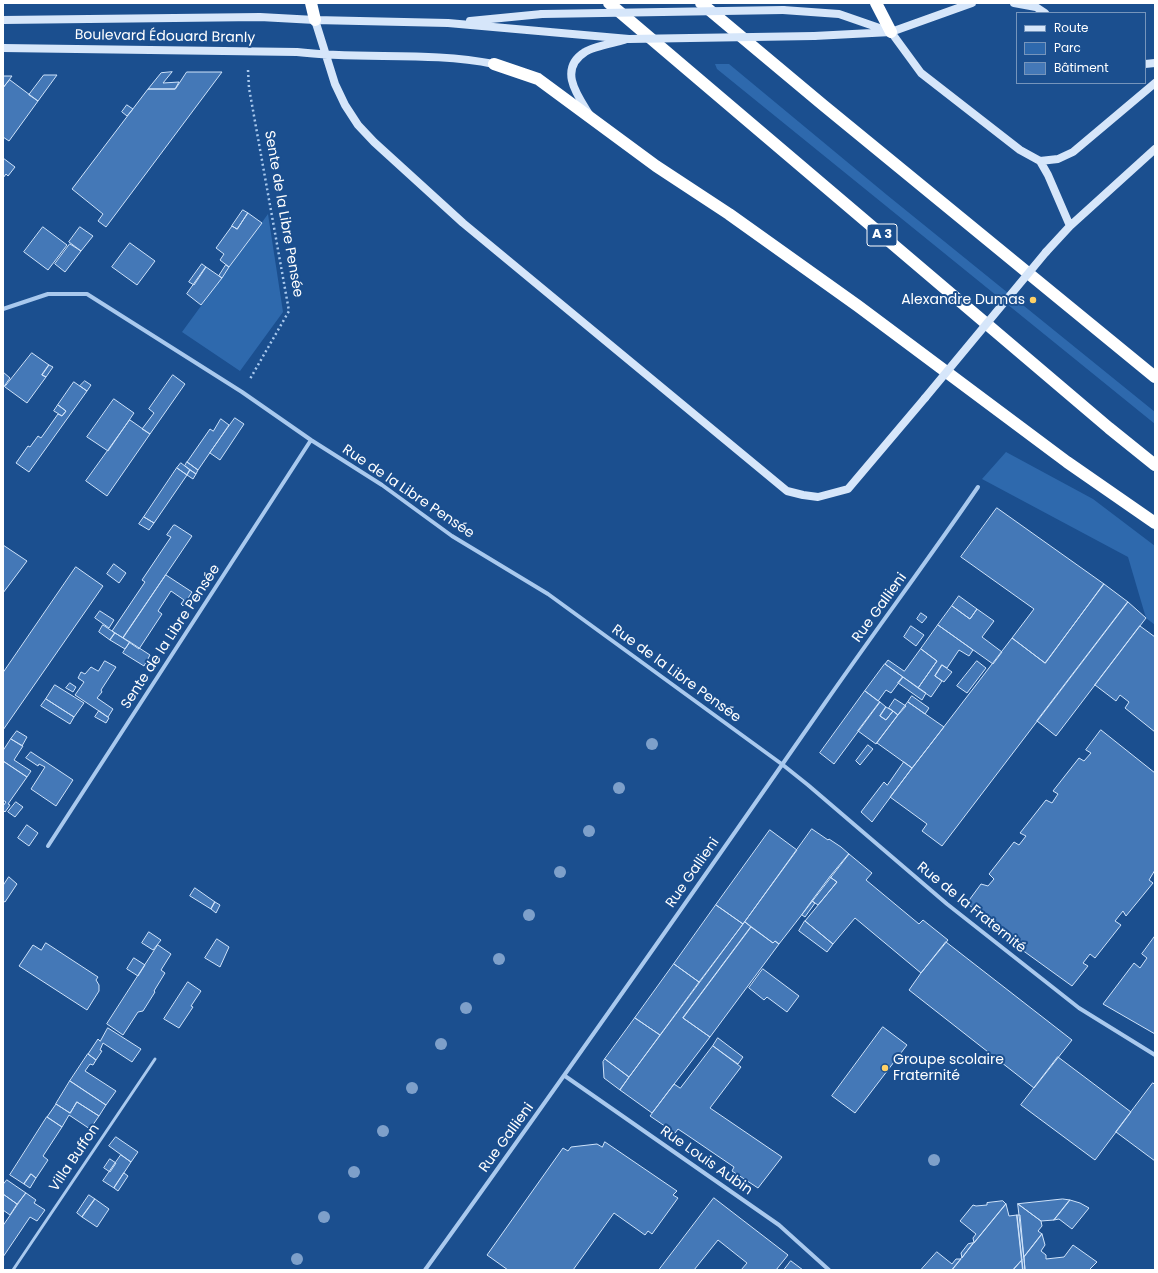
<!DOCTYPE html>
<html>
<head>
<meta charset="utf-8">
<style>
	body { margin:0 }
	#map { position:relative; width:1158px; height:1273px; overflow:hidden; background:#1b4f8f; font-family:Poppins,sans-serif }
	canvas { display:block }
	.frame { position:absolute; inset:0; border:4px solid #fff; pointer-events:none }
	.legend { position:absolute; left:1016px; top:12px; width:130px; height:72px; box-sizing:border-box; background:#1b4f8f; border:1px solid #7695bc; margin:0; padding:5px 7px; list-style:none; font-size:12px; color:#fff }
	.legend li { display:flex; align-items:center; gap:8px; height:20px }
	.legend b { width:20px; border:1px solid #7695bc }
</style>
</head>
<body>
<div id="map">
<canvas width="1158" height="1273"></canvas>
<div class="frame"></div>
<ul class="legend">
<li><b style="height:5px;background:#d6e6fa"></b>Route</li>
<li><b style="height:11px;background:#2e69ad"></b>Parc</li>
<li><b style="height:11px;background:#4478b7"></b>Bâtiment</li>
</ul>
</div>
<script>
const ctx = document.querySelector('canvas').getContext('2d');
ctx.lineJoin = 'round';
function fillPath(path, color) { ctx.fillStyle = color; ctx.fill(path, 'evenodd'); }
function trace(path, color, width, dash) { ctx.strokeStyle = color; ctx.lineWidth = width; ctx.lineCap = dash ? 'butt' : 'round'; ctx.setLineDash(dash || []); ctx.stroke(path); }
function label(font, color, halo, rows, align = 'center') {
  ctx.font = font + ' Poppins,sans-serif'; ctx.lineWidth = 4; ctx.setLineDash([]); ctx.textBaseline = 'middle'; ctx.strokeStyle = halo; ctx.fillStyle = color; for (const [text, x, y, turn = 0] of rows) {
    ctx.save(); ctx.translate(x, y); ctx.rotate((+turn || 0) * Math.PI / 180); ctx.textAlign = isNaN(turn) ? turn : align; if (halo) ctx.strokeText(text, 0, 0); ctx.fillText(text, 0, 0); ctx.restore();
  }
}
const green = new Path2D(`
	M715 64H729L887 195 1155 412V424L717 69Z
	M268 214 283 312 240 371 182 332Z
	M1006 452 1093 499 1155 546V625L1146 618 1128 557 982 479Z`);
const building = new Path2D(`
	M172 72 163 83 179 82 175 89H148L161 73Z
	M187 72H222L106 227 98 221 103 214 72 189 148 89H175Z
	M44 75H57L38 101 29 95Z
	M3 76H12L3 88Z
	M10 80 38 101 9 141 3 137V88Z
	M127 105 133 109 127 116 122 112Z
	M3 158 15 167 8 176 6 174 3 178Z
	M243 210 248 213 237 229 232 226Z
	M248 213 262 223 229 267 220 260 224 254 216 248 232 226 237 229Z
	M43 227 67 245 48 270 24 252Z
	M80 227 93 236 81 251 69 242Z
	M130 243 155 261 137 285 112 267Z
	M70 244 81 251 65 272 55 264Z
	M202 264 206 267 194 285 189 282Z
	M226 265 229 267 222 278 219 276Z
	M206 267 222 278 201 305 187 294Z
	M32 353 49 365 42 375 46 377 27 403 5 387Z
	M49 365 53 367 46 377 42 375Z
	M3 372 10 378 3 388Z
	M173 375 185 384 150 434 142 429 154 413 149 409Z
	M85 381 91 385 87 391 80 386Z
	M74 382 87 391 29 472 16 463 28 446 30 447 38 436 41 438 58 414 62 416 66 411 58 405Z
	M114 399 134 413 108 451 87 437Z
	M58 405 66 411 62 416 54 411Z
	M235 418 244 424 220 460 210 453Z
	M221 419 229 425 198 470 187 462 210 429 213 431Z
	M130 420 150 434 107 496 86 481Z
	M187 462 198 470 196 474 185 466Z
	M181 463 190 470 187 475 177 468Z
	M177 468 187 475 154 523 144 517Z
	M190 470 196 474 193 479 187 475Z
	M997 508 1104 584 1045 663 1012 638 1034 609 961 557Z
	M144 517 154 523 149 530 139 524Z
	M174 525H175L192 536 123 638 112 631 145 582 142 580 171 537 167 535Z
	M3 545 27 561 3 593Z
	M114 564 126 573 119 583 107 574Z
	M76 567 103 586 3 730V673Z
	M166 575 192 592 183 606 181 604 184 600 171 591 158 611 162 614 139 649 123 638Z
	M1104 584 1128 602 942 846 922 831 927 824 890 797 1012 638 1045 663Z
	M959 596 977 609 970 619 952 606Z
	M1128 602 1146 618 1056 736 1037 721Z
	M952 606 970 619 977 609 994 621 982 637 1002 652 993 664 938 625Z
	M100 611 114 620 109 628 95 618Z
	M921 613 927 617 922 623 917 619Z
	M103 625 115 633 110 640 99 632Z
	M938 625 973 650 969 656 959 650 947 668 942 665 935 676 942 681 931 697 918 688 937 661 921 649Z
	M911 626 924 635 916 646 904 637Z
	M1140 626 1155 637V732L1125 708 1129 702 1120 695 1116 701 1095 685Z
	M115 633 130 642 125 649 110 640Z
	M130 642 150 655 144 666 123 653Z
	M921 649 937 661 918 688 885 664 888 660 904 671Z
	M105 661 116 667 101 690 102 692 97 698 113 709 108 717 75 695 84 682 78 678 81 672 85 674 91 667 98 671Z
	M977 661 986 668 967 693 957 686Z
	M885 664 903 677 891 693 886 690 878 701 865 691Z
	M942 665 952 672 944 682 935 676Z
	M903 677 926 693 922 700 898 683Z
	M70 683 76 687 73 692 66 688Z
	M55 685 84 703 74 717 46 699Z
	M865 691 880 702 834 764 820 753Z
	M912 696 929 708 925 714 908 702Z
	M46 699 74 717 70 724 41 706Z
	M895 699 906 706 898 715 889 708Z
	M880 702 886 707 880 716 886 720 893 711 898 715 876 744 858 731Z
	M908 702 944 727 912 768 877 743Z
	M886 707 893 711 886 720 880 716Z
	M99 711 109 718 106 723 95 717Z
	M1101 730 1155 773V870L1149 880 1153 883 1126 916 1123 911 1115 921 1121 925 1095 958 1090 954 1083 963 1088 966 1072 986 1018 947 967 903 981 884 988 886 994 879 989 874 1014 842 1019 845 1026 836 1020 833 1046 800 1052 803 1058 794 1053 791 1079 758 1084 761 1091 753 1086 750Z
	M17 731 27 737 22 746 11 739Z
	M11 739 23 746 14 760 31 771 27 777 3 761V751Z
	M868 745 873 749 860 765 856 761Z
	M31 752 73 780 56 806 31 789 45 767 39 764 38 766 26 758Z
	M3 761 27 777 8 804 10 805 5 812 3 810V806L6 802 3 800Z
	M904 762 912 768 872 822 861 812 884 782 887 785Z
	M16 802 23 807 15 817 8 812Z
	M27 825 38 833 29 846 18 838Z
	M812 829 828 840 829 839 841 847 849 854 779 944 775 941 773 943 745 922Z
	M770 830 797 850 743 924 716 905Z
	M849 854 872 873 866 880 919 924 923 920 948 940 921 973 855 918 833 944 805 921 837 882 830 877Z
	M9 877 17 884 5 902 3 901V886Z
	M830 877 837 882 818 905 812 901Z
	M195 888 215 902 211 909 190 896Z
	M812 901 815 903 805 917 802 915Z
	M215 902 220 905 216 913 211 909Z
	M716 905 743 924 699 982 674 964Z
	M805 921 833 944 827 952 799 931Z
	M745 922 751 927 683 1018 710 1037 652 1113 620 1090Z
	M751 927 773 943 775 941 779 944 710 1037 683 1018Z
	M149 932 161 940 153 950 142 943Z
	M1155 936V1034L1103 1004 1134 963 1140 968 1147 958 1142 954Z
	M217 939 229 947 220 967 205 958Z
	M946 942 1072 1040 1034 1088 909 990 921 973Z
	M46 943 98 977 96 980 99 985V991L87 1010 19 966 33 945 41 950Z
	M158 945 171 954 161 970 165 973 154 991 155 992 143 1011 138 1012 123 1035 107 1024Z
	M134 958 145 965 138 976 127 969Z
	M674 964 699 982 660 1035 635 1018Z
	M763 969 799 996 787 1012 767 997 764 1000 749 988Z
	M188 982 201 991 191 1006 193 1007 179 1028 164 1019Z
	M635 1018 660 1035 629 1077 605 1059Z
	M883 1027 907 1045 855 1113 832 1096Z
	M108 1028 141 1049 132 1062 103 1043 100 1050 102 1051 96 1060 88 1054 98 1039 100 1041Z
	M718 1038 743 1057 738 1064 713 1046Z
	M713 1046 741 1067 710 1108 782 1157 758 1188 732 1171 734 1167 687 1135 678 1129 675 1133 650 1116 674 1084 680 1088Z
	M88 1054 96 1060 93 1065 90 1064 85 1071 116 1091 106 1105 70 1081Z
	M1058 1057 1131 1112 1095 1160 1021 1105Z
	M605 1059 629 1077 620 1090 604 1078 603 1062Z
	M70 1081 106 1105 99 1116 77 1102 70 1113 56 1104Z
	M1153 1083 1155 1085V1161L1116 1132Z
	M77 1102 99 1116 90 1129 69 1115 62 1127 47 1117 56 1104 70 1113Z
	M47 1117 62 1127 43 1156 48 1160 36 1178 31 1174 24 1184 10 1175Z
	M116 1137 138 1152 131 1162 109 1146Z
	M605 1142 677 1191 673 1195 678 1198 652 1234 648 1231 645 1235 614 1213 573 1270H508L487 1255 563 1148 568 1151 571 1147 597 1144 602 1147Z
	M121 1155 131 1162 114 1188 103 1181Z
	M110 1159 116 1163 110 1172 104 1168Z
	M124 1173 128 1176 118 1191 114 1188Z
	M31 1174 36 1178 30 1188 24 1184Z
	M7 1180 26 1193 17 1204 3 1194V1185Z
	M26 1193 36 1200 34 1203 45 1210 37 1221 30 1217 3 1257V1226Z
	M3 1194 17 1204 10 1215 3 1210Z
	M89 1195 95 1199 82 1217 77 1213Z
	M714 1198 788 1255 776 1270H741L747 1263 718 1240 694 1270H659Z
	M95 1199 109 1209 97 1227 82 1217Z
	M1063 1199 1070 1200 1054 1220 1041 1221 1018 1204Z
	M1070 1200 1080 1203 1089 1208 1072 1229 1059 1219 1054 1220Z
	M1003 1201 1006 1204 974 1243 973 1238 976 1234 960 1221 973 1205 976 1206 987 1205V1203Z
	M1006 1204 1009 1216 1017 1215 1022 1260 1013 1270H952Z
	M1018 1204 1041 1221 1042 1226 1038 1231 1042 1234 1024 1257Z
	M1017 1215H1020L1025 1270H1023Z
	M1042 1234 1045 1245 1041 1251 1046 1255V1259L1064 1257 1073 1245 1097 1262 1089 1270H1025L1024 1257Z
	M973 1243 962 1258 961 1253 968 1244Z
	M937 1252 952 1264 956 1259H961L952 1270H924L922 1269Z
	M1022 1260 1023 1270H1013Z
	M791 1261 803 1270H784Z`);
const path = new Path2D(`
	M248 70 249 88 289 311 250 379`);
const lane = new Path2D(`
	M13 1270 155 1059`);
const street = new Path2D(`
	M3 309 48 294H87L242 392 311 440 382 485 452 536 548 594 783 765 808 785 947 904 1079 1008 1155 1055
	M48 846 311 440
	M565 1076 779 1225 829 1270
	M425 1270C560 1083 693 893 825 703 875 631 928 560 978 487`);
const secondary = new Path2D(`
	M1014 3 1036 7 1045 13
	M783 10 839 14 891 32 921 73 1020 150 1040 161 1058 159 1073 152 1155 83
	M3 20 260 17 315 20 448 23 629 39
	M315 20 335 84 345 105 358 125 374 142 463 223 787 491 803 495 818 497 848 489 925 398
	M470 21 542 14
	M814 36 891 32 972 3
	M3 48 297 52C363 60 429 51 494 64
	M1145 64 1155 63
	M589 114C577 95 558 69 585 52 592 47 614 43 624 40
	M1040 161 1048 175 1070 226
	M1046 252 1070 226 1155 149`);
const highway = new Path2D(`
	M311 3 315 20
	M609 3 1109 428 1155 465
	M701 3 823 105 1155 377
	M876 3 891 32
	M494 64 538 79 656 166 729 214 858 306 1067 462 1155 523`);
const secondaryBridge = new Path2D(`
	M542 14 783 10
	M629 39 814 36
	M925 398 1046 252`);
const trees = [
	[652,744],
	[619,788],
	[589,831],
	[560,872],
	[529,915],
	[499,959],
	[466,1008],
	[441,1044],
	[412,1088],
	[383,1131],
	[934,1160],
	[354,1172],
	[324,1217],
	[297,1259]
];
const markers = [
	[1033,300,4,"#ffd166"],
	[885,1068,4,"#ffd166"]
];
const shields = [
	[882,235,30]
];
const shieldNames = [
	["A 3",882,235]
];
const streetNames = [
	["Boulevard Édouard Branly",165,37,1],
	["Sente de la Libre Pensée",283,214,80],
	["Rue de la Libre Pensée",408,492,34],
	["Rue Gallieni",880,608,-54],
	["Sente de la Libre Pensée",171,637,-57],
	["Rue de la Libre Pensée",676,674,36],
	["Rue Gallieni",693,873,-55],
	["Rue de la Fraternité",971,908,39],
	["Rue Gallieni",507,1138,-54],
	["Villa Buffon",75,1158,-56],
	["Rue Louis Aubin",706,1161,35]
];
const poiNames = [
	["Alexandre Dumas",1025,300],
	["Groupe scolaire",893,1060,"left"],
	["Fraternité",893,1076,"left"]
];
fillPath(green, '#2e69ad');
fillPath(building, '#4478b7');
trace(building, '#cfe3fa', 1);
trace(path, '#a9c9ee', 2.5, [2, 3]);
trace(lane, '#a9c9ee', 3);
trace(street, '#a9c9ee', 4);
trace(secondary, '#d6e6fa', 8);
trace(highway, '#fff', 12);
trace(secondaryBridge, '#d6e6fa', 8);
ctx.fillStyle = '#7ea0ca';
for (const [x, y] of trees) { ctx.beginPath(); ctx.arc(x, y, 6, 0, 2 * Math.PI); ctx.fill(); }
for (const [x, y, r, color] of markers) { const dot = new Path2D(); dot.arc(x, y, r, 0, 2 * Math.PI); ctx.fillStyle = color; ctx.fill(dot); trace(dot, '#1b4f8f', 1.5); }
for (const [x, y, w] of shields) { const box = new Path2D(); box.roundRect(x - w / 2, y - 11, w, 22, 3); ctx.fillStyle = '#1b4f8f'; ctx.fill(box); trace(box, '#fff', 1); }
label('bold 13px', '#fff', null, shieldNames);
label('14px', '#fff', '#1b4f8f', streetNames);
label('14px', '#fff', '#1b4f8f', poiNames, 'right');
</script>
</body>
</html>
